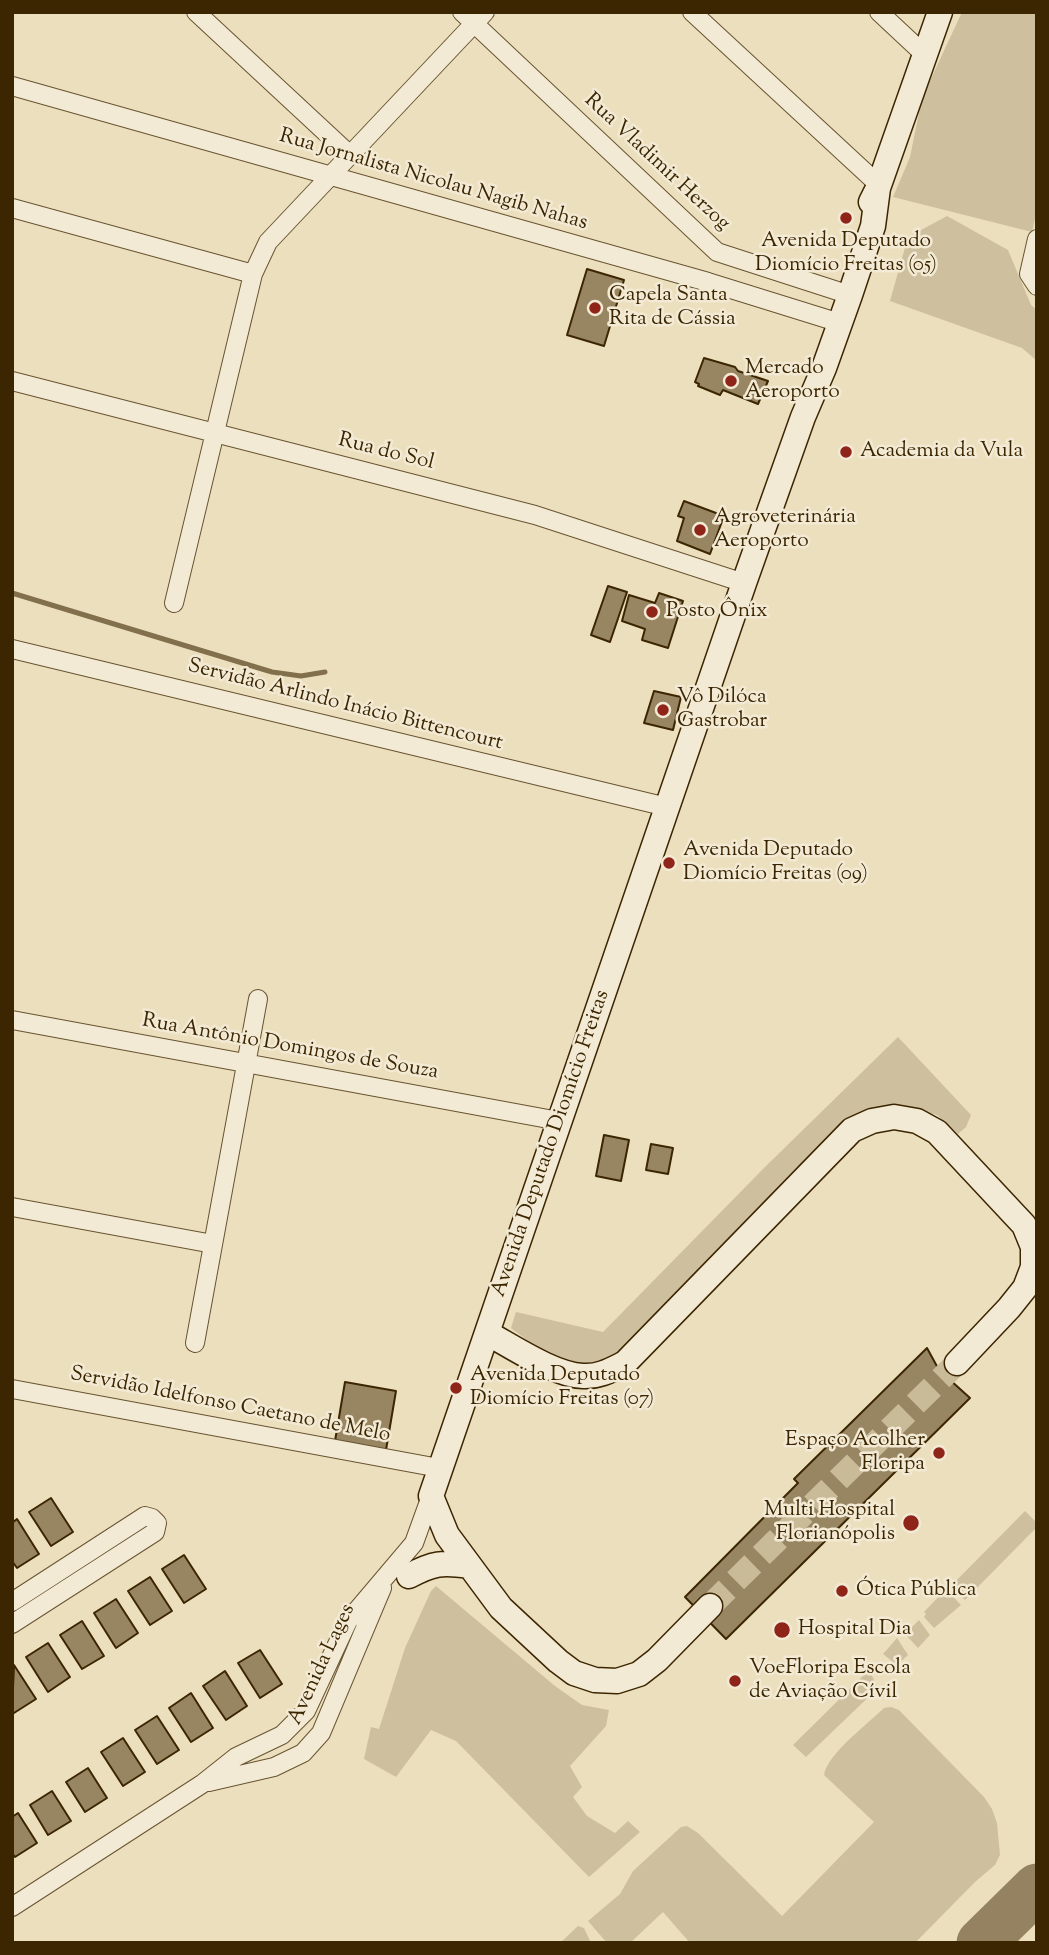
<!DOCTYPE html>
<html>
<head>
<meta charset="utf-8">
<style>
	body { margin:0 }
	#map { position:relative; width:1049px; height:1955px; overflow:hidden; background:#ecdfbe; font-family:"Sorts Mill Goudy",serif }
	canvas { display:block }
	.frame { position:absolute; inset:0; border:14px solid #3c2601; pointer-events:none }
</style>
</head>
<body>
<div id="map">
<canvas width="1049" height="1955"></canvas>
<div class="frame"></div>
</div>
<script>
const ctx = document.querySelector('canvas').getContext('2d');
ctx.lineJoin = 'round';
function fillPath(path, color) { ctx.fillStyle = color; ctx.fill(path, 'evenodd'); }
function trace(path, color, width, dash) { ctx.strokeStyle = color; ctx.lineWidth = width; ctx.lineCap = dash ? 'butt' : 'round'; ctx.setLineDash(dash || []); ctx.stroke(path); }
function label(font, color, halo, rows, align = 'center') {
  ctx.font = font + ' "Sorts Mill Goudy",serif'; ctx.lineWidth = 5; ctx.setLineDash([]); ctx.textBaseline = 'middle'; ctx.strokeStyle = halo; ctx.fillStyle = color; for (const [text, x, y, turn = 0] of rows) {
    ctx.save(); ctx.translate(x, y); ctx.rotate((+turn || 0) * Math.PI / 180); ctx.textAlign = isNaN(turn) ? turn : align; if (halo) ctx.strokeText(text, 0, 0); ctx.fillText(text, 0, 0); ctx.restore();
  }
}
const green = new Path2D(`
	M962 12H1037V210L1032 232 893 197 910 157 922 98Z
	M947 216 1008 250 1031 305 1037 310V361L1022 348 890 301 908 237Z
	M898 1037 971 1115 966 1127 958 1134 937 1115 920 1110 848 1121 618 1352C610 1357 602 1363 593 1364 568 1367 529 1343 511 1328L516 1312 603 1332 765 1167Z
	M1025 1511 1037 1523V1527L965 1600 951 1586Z
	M436 1586 555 1686 582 1705 609 1710 606 1726 570 1766 582 1787 573 1797 587 1816 615 1833 628 1821 640 1832 589 1877 456 1741 431 1730 396 1777 364 1759 371 1727 379 1729 405 1648 431 1591Z
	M946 1589 961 1605 934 1628 924 1617 926 1614 924 1612Z
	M919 1620 930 1635 918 1648 905 1634Z
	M897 1638 908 1655 897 1665 883 1654Z
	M869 1670 878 1688 806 1757 793 1745Z
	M891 1707 899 1710 984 1797 992 1809 997 1823 1000 1855 995 1865 975 1882 915 1943H690L663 1912 630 1943H607L588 1921 620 1894 633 1871 681 1827 687 1826 698 1833 782 1916 874 1822 824 1775C827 1754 869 1723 884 1708Z
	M578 1926 584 1928 591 1943H560Z`);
const stream = new Path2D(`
	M12 593 272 672 301 676 325 672`);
const taxiway = new Path2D(`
	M981 1943 1037 1888`);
const building = new Path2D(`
	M587 269 624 280 604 346 567 335Z
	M704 358 735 367 738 371 768 381 758 404 723 390 720 395 698 386 699 384 695 382Z
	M684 501 724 516 710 554 677 541 684 518 678 516Z
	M608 586 627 592 610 642 591 635Z
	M659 593 683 601 668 648 642 640 645 629 622 621 629 595 655 603Z
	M654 691 681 697 673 730 644 723Z
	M604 1135 629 1140 621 1181 596 1176Z
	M651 1144 673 1148 668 1174 646 1170Z
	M927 1348 939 1370 970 1398 726 1639 685 1597 798 1483 794 1479Z
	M345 1382 396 1391 386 1450 335 1441Z
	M51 1498 73 1532 51 1546 29 1512Z
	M17 1519 39 1554 17 1568 12 1561V1523Z
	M184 1555 206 1589 184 1603 162 1569Z
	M150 1577 172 1611 150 1625 128 1591Z
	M116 1599 138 1633 116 1648 94 1613Z
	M82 1621 104 1656 82 1669 60 1635Z
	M48 1643 70 1677 48 1692 26 1657Z
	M260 1650 282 1684 260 1698 238 1663Z
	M14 1665 36 1699 14 1713 12 1711Z
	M225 1671 247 1706 226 1720 203 1686Z
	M191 1693 213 1728 191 1742 169 1708Z
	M157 1716 179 1750 157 1764 135 1730Z
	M123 1738 145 1772 123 1786 101 1752Z
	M88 1768 107 1798 85 1812 66 1782Z
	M52 1791 71 1821 48 1835 30 1805Z
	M18 1813 37 1843 15 1857 12 1853V1817Z`);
const secondaryTunnel = new Path2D(`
	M710 1606 957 1363`);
const street = new Path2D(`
	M196 12 350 155
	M462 12 717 252 850 295
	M692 12 879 185
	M879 12 925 55
	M12 86 708 282 840 323
	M12 208 253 274
	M1037 239 1029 274 1037 286
	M12 381 535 515 744 583
	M174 603 253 274 268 242 485 12
	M12 649 667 807
	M12 1020 559 1121
	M12 1207 213 1244
	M195 1343 258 999
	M12 1389 439 1468
	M12 1602 145 1516 152 1518 157 1523 155 1532 12 1624
	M209 1782 274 1767 303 1753 321 1733 382 1588
	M12 1907 202 1784 236 1757 282 1735 306 1711 348 1621 414 1543 431 1496`);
const secondary = new Path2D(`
	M871 202 878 188 940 12
	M487 1333C513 1347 554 1375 583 1376 599 1377 611 1370 625 1363L852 1130 872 1121 894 1117 917 1121 937 1132 1024 1225 1033 1247V1267L1025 1288 1009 1308 957 1363
	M409 1576C433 1563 442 1562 469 1566
	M710 1606 657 1660 639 1674 617 1681 595 1680 574 1673 558 1661 501 1608 447 1535 431 1496 744 583 803 417 824 368 850 295 873 226 878 188`);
const markers = [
	[846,218,7,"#8f2418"],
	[595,308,7,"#8f2418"],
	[731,381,7,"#8f2418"],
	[846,452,7,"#8f2418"],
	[700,530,7,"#8f2418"],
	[652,612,7,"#8f2418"],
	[663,710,7,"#8f2418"],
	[669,863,7,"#8f2418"],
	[456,1388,7,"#8f2418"],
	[939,1453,7,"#8f2418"],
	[911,1523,9,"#8f2418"],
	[842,1591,7,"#8f2418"],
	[782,1630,9,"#8f2418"],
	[735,1681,7,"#8f2418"]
];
const streetNames = [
	["Rua Vladimir Herzog",656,163,43],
	["Rua Jornalista Nicolau Nagib Nahas",433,181,16],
	["Rua do Sol",386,453,14],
	["Servidão Arlindo Inácio Bittencourt",345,706,14],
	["Rua Antônio Domingos de Souza",290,1048,10],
	["Avenida Deputado Diomício Freitas",552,1144,-71],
	["Servidão Idelfonso Caetano de Melo",230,1406,11],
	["Avenida Lages",323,1665,-65]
];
const poiNames = [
	["Avenida Deputado",846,242,"center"],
	["Diomício Freitas (05)",846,266,"center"],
	["Capela Santa",609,296],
	["Rita de Cássia",609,320],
	["Mercado",745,369],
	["Aeroporto",745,393],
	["Academia da Vula",860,452],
	["Agroveterinária",714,518],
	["Aeroporto",714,542],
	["Posto Ônix",666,612],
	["Vô Dilóca",677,698],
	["Gastrobar",677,722],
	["Avenida Deputado",683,851],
	["Diomício Freitas (09)",683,875],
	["Avenida Deputado",470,1376],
	["Diomício Freitas (07)",470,1400],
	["Espaço Acolher",925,1441,"right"],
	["Floripa",925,1465,"right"],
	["Multi Hospital",895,1511,"right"],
	["Florianópolis",895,1535,"right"],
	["Ótica Pública",856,1591],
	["Hospital Dia",798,1630],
	["VoeFloripa Escola",749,1669],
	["de Aviação Cívil",749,1693]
];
fillPath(green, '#cec09e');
trace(stream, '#826f4c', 5);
trace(taxiway, '#948260', 49);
fillPath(building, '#988663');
trace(building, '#3c2601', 2);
trace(secondaryTunnel, '#c9ba98', 24, [24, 12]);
trace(street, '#685430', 20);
trace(secondary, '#3c2601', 27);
trace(street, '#f3ead5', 18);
trace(secondary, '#f3ead5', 24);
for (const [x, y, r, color] of markers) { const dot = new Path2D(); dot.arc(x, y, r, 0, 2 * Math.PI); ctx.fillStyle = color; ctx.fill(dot); trace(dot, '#f3ead5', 2.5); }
label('21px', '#3c2601', '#f3ead5', streetNames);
label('21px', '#3c2601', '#f3ead5', poiNames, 'left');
</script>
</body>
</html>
